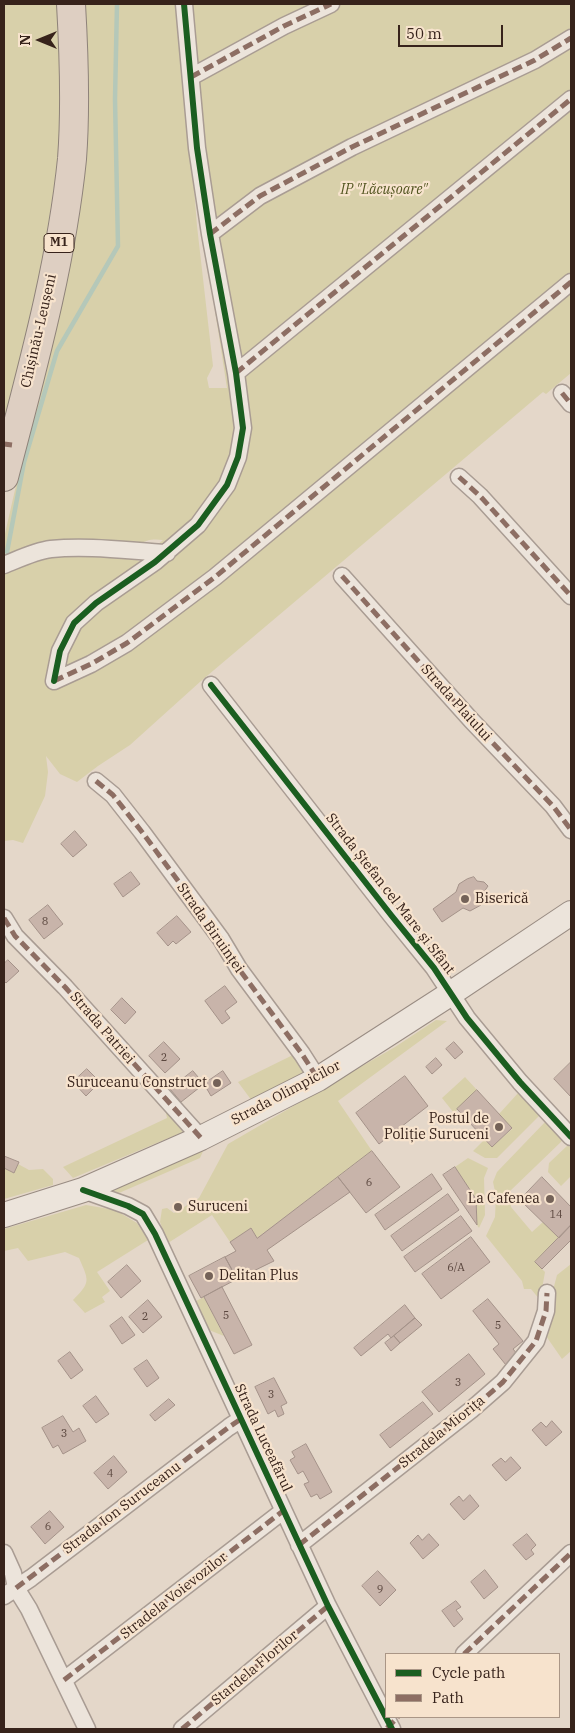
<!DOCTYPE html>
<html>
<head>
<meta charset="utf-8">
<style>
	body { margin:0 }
	#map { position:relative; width:575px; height:1733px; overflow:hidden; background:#e4d7c9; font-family:"IBM Plex Serif",serif }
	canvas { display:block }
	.frame { position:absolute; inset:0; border:5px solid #37231b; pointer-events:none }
	.legend { position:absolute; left:385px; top:1653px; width:175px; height:65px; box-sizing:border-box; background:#f7e3cd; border:1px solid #aa9686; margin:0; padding:6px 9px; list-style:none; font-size:15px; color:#37231b }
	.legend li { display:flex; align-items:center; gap:10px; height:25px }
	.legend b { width:25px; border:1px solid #aa9686 }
	.north { position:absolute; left:15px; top:15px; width:50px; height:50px; -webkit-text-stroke:4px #f7e3cd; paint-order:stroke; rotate:270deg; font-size:14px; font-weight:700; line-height:20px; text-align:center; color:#37231b }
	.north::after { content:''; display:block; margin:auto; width:18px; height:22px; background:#37231b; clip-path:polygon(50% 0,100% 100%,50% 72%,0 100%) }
	.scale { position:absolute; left:398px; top:25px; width:105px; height:22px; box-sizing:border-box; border:2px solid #37231b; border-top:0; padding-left:6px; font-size:15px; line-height:18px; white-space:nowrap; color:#37231b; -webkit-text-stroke:4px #f7e3cd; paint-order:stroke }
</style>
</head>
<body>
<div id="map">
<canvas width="575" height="1733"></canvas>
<div class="frame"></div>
<ul class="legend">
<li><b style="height:6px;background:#1b5e20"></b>Cycle path</li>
<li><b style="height:6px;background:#8d6e63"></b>Path</li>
</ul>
<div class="north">N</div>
<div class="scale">50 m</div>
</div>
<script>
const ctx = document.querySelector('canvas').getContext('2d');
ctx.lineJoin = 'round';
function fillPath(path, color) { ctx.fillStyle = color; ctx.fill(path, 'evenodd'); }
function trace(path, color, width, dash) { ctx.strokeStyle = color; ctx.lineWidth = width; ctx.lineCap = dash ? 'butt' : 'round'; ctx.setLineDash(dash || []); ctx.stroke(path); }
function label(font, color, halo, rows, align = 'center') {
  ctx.font = font + ' "IBM Plex Serif",serif'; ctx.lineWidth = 4.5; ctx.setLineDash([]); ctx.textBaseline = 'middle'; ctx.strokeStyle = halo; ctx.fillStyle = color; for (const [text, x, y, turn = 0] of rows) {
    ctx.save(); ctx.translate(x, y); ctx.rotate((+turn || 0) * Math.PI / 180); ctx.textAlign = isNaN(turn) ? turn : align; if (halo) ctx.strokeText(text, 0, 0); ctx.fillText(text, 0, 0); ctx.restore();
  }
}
const green = new Path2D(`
	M4 4H57L63 109 55 180 42 265 4 431Z
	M80 4H571V373L546 394 543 392 201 681 130 745 98 766 77 782 60 774 46 756 48 772 45 796 23 843 13 840 4 841V574L36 559 67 554 130 558 139 561 163 540C155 539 146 539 139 545L4 558V538L54 319ZM193 175H194L227 388H209L207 378 213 366 197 226Z
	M436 1020 447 1021 338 1101 372 1151 257 1238 251 1228 230 1242 212 1215 168 1243 160 1222 162 1209 167 1208 174 1213 199 1198 228 1144 395 1047Z
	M297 1053 306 1073 252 1101 238 1082Z
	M465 1077 477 1090 454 1113 442 1098Z
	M519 1092 540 1115 497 1158H485L473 1151 485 1139 492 1147 512 1129 499 1114Z
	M165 1109 183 1132 73 1178 63 1167 167 1118Z
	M546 1121 563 1140 509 1192 511 1207 532 1232 543 1222 559 1238 535 1262 545 1272 540 1300 531 1289H524L522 1281 486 1236 495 1217 496 1196 493 1182 497 1172Z
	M568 1145 571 1148V1176L561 1186 548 1172 549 1163Z
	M204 1149 200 1158 119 1193 107 1189Z
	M468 1158 488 1168 484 1178 485 1215 479 1228 477 1225 476 1199 455 1167Z
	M18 1164 29 1170 43 1169 53 1179V1185L4 1199V1168L14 1173Z
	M86 1205 115 1210 137 1223 148 1240 97 1272 110 1291 102 1297 105 1302 85 1313 73 1300C91 1282 89 1281 79 1258L65 1252 28 1261 18 1248 4 1251V1229Z
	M571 1264V1351L562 1359 546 1336 552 1294 557 1275Z
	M204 1297 224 1336 209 1330 196 1301Z`);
const stream = new Path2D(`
	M7 552 24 462 57 351 118 246 115 99 117 4`);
const building = new Path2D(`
	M75 831 87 845 73 857 61 844Z
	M131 872 140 884 123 897 114 884Z
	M474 877 477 881 484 882 488 886 484 892 486 897 480 901 481 905 470 911 463 908 442 922 433 909 456 892 459 884 467 879Z
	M48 905 63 924 44 939 29 920Z
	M177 916 191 932 176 944 173 941 168 946 157 933Z
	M8 960 19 971 6 983 4 981V964Z
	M225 986 237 1002 225 1011 230 1018 222 1024 205 1001Z
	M122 998 136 1012 125 1024 111 1010Z
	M164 1042 180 1059 165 1073 149 1056Z
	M454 1042 463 1052 455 1059 446 1049Z
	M436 1058 442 1065 432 1074 426 1067Z
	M571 1062V1097L554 1079Z
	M87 1069 100 1082 86 1096 73 1082Z
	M193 1071 204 1084 181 1102 170 1089Z
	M223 1071 231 1083 211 1096 204 1084Z
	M405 1076 428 1106 379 1144 356 1113Z
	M477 1090 512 1128 492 1147 457 1109Z
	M372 1151 400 1187 366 1213 338 1177Z
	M4 1156 19 1162 14 1173 4 1168Z
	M455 1167 476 1199 477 1225 443 1175Z
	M432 1174 442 1189 385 1230 375 1215Z
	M338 1177 350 1192 267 1250 274 1261 237 1279 225 1257 236 1251 230 1242 251 1228 257 1238Z
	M542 1177 571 1207V1225L559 1238 520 1200Z
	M448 1194 459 1210 402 1251 391 1236Z
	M461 1216 472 1231 415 1272 404 1257Z
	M571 1225V1240L542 1269 535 1262Z
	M471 1237 490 1262 441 1299 422 1274Z
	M225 1257 237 1279 201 1298 189 1276Z
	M127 1265 141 1281 121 1298 108 1282Z
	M222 1287 252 1345 234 1354 204 1297Z
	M488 1299 523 1341 513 1349 518 1355 506 1365 493 1349 499 1344 473 1311Z
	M148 1300 162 1317 143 1333 129 1317Z
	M405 1305 415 1318 391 1338 388 1334 361 1356 354 1348Z
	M122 1317 135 1335 122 1344 110 1326Z
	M415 1318 422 1325 400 1343 394 1336Z
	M394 1336 400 1343 391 1351 385 1343Z
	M70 1352 83 1370 71 1379 58 1361Z
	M469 1354 485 1374 439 1412 422 1392Z
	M147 1360 159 1378 147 1387 134 1369Z
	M274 1378 287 1403 281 1406 284 1414 278 1417 275 1410 268 1414 255 1387Z
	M96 1396 109 1414 96 1423 83 1406Z
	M169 1399 175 1405 155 1421 150 1415Z
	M423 1402 433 1414 390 1448 380 1435Z
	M63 1416 73 1432 79 1428 86 1441 63 1454 58 1445 53 1448 42 1428Z
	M552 1421 562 1432 546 1446 532 1430 541 1422 546 1427Z
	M306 1444 332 1492 320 1499 317 1494 311 1497 304 1484 309 1482 303 1471 298 1474 290 1460 295 1457 292 1452Z
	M114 1456 127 1472 108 1489 94 1473Z
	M511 1457 521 1468 506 1481 492 1465 501 1458 505 1462Z
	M470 1495 479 1506 464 1520 450 1504 459 1496 463 1501Z
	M50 1511 64 1527 45 1544 31 1527Z
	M429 1534 439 1545 423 1559 410 1543 418 1535 422 1540Z
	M527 1534 536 1545 531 1550 534 1554 526 1560 513 1545Z
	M485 1570 498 1587 484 1599 471 1582Z
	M378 1571 396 1590 380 1606 362 1586Z
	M456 1601 461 1607 456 1610 463 1619 454 1627 442 1611Z`);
const minor = new Path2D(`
	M191 77 284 26 331 4
	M210 234 260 196 352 147 535 60 571 38
	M236 373 571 99
	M562 393 571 404
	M459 477 480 496 571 596
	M4 565C19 559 35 551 51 549 88 545 130 551 167 553
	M342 576 471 720 553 806 571 830
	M54 681 60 651 74 623 96 603 155 562 198 525 227 485 238 457 243 428 236 373 210 234 197 148 184 4
	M54 681 91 664 127 643 215 577 571 282
	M211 685 391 915 434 968 467 1018 520 1082 571 1137
	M96 781 113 795 142 832 221 939 239 969 302 1054 318 1079
	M4 918 15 936 65 987 201 1138
	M83 1190 128 1206 143 1214 155 1234 328 1606 392 1729
	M299 1545 471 1410 503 1382 536 1341 546 1311 547 1293
	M4 1553 13 1573 16 1588 29 1609 87 1729
	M4 1596 31 1578 229 1427 241 1419
	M464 1654 571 1553
	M64 1680 283 1511
	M182 1729 328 1606`);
const secondary = new Path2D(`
	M4 1215 83 1190 201 1138 318 1079 450 994 571 913`);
const trunk = new Path2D(`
	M4 477C31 373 61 267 72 159 76 107 74 55 71 4`);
const quiet = new Path2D(`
	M191 77 284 26 331 4
	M210 234 260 196 352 147 535 60 571 38
	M236 373 571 99
	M562 393 571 404
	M4 444 12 445
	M459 477 480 496 571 596
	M342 576 471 720 553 806 571 830
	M54 681 91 664 127 643 215 577 571 282
	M96 781 113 795 142 832 221 939 239 969 302 1054 318 1079
	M4 918 15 936 65 987 201 1138
	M299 1545 471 1410 503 1382 536 1341 546 1311 547 1293
	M16 1588 229 1427 241 1419
	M464 1654 571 1553
	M64 1680 283 1511
	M387 1728 398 1717
	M182 1729 328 1606`);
const cycleway = new Path2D(`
	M54 681 60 651 74 623 96 603 155 562 198 525 227 485 238 457 243 428 236 373 210 234 197 148 184 4
	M211 685 391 915 434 968 467 1018 520 1082 571 1137
	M83 1190 128 1206 143 1214 155 1234 328 1606 392 1729`);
const markers = [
	[465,899,5,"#746258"],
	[217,1083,5,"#746258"],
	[499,1127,5,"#746258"],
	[550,1199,5,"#746258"],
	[178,1207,5,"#746258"],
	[209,1276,5,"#746258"]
];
const numberNames = [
	["8",45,922],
	["2",164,1058],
	["6",369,1183],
	["14",556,1215],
	["6/A",456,1268],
	["5",226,1316],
	["2",145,1317],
	["5",498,1326],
	["3",458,1383],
	["3",271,1395],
	["3",64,1434],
	["4",110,1474],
	["6",48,1527],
	["9",380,1590]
];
const shields = [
	[59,243,30]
];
const shieldNames = [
	["M1",59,243]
];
const parkNames = [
	["IP \"Lăcușoare\"",384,190]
];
const streetNames = [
	["Chișinău-Leușeni",39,331,-77],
	["Strada Plaiului",456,703,48],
	["Strada Ștefan cel Mare și Sfânt",390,894,52],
	["Strada Biruinței",210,928,55],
	["Strada Patriei",102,1028,49],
	["Strada Olimpicilor",286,1093,-28],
	["Stradela Miorița",442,1432,-39],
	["Strada Luceafărul",263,1438,65],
	["Strada Ion Suruceanu",122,1508,-37],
	["Stradela Voievozilor",174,1596,-38],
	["Stardela Florilor",255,1668,-40]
];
const poiNames = [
	["Biserică",475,899],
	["Suruceanu Construct",207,1083,"right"],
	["Postul de",489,1119,"right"],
	["Poliție Suruceni",489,1135,"right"],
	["La Cafenea",540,1199,"right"],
	["Suruceni",188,1207],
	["Delitan Plus",219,1276]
];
fillPath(green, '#d8d0aa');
trace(stream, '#b5c8b9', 4.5);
fillPath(building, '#c8b4aa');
trace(building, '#a49289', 1);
trace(minor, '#a99c93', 19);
trace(secondary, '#998c83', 26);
trace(trunk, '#8e8279', 30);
trace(minor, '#ece4db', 16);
trace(secondary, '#ece4db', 24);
trace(trunk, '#decfc2', 28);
trace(quiet, '#8d6e63', 5, [10, 5]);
trace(cycleway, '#1b5e20', 6);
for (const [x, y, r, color] of markers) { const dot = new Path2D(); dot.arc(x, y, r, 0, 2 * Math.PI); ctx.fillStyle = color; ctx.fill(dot); trace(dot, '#f7e3cd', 2); }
label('11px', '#5b473f', null, numberNames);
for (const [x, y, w] of shields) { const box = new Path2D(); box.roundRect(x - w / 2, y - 9.5, w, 19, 4); ctx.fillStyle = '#f7e3cd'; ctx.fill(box); trace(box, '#37231b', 1); }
label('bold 12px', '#37231b', null, shieldNames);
label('italic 14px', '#525520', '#f7e3cd', parkNames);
label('14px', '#37231b', '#f7e3cd', streetNames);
label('14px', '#37231b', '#f7e3cd', poiNames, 'left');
</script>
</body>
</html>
